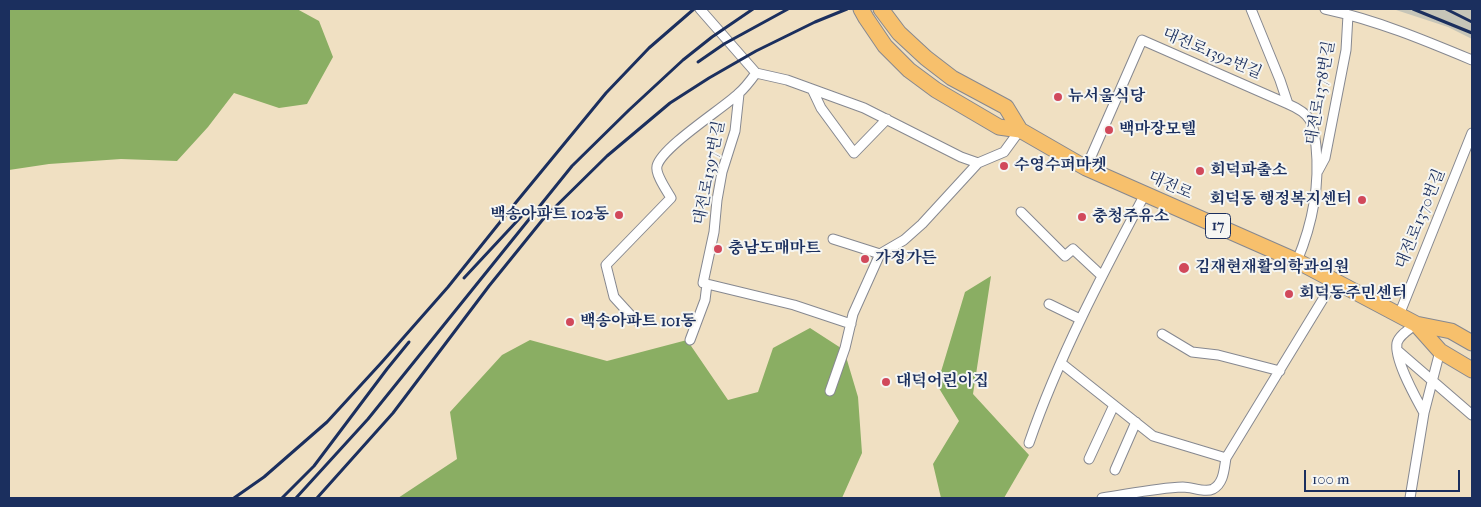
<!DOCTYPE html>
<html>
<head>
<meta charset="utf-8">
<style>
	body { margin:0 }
	#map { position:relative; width:1481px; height:507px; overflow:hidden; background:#f0e0c2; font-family:"IM FELL French Canon",serif }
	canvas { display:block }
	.frame { position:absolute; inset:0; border:10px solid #1b2f5e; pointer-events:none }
	.scale { position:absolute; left:1304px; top:470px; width:156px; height:22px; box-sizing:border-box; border:2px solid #1b2f5e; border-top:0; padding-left:6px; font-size:15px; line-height:18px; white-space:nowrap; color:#1b2f5e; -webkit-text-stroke:4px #f6f6f2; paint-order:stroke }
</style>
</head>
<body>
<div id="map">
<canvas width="1481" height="507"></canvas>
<div class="frame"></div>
<div class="scale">100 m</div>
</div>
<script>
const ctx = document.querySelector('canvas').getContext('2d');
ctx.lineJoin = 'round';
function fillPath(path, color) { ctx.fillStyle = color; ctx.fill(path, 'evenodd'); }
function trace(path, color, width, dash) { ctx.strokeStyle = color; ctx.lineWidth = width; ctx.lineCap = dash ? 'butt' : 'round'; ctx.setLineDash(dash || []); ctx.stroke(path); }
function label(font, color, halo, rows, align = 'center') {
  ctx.font = font + ' "IM FELL French Canon","Noto Serif KR",serif'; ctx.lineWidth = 4; ctx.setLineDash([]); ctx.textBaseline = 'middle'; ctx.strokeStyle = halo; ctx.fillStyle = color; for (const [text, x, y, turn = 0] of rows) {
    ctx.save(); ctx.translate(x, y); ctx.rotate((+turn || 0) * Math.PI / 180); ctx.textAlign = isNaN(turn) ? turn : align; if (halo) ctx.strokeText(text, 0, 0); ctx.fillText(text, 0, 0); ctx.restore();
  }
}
const industrial = new Path2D(`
	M1393 9H1472V39L1448 27Z`);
const forest = new Path2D(`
	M9 9H297L319 21 333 57 307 104 279 108 234 93 208 127 177 161 121 159 49 164 9 170Z
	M991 276 973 394 1029 455 1004 498H941L933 464 959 421 937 385 965 292Z
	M810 328 844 350 858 397 862 453 842 498H398L457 459 450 412 502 355 530 340 607 361 687 340 728 400 758 392 773 348Z`);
const minor = new Path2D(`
	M700 9 756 73 787 80 864 108 961 157 978 163
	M1251 9 1280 80 1288 104
	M1325 9C1376 20 1424 40 1472 60
	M812 89 821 108 854 153 887 119
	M739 94 735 131 722 172 717 200 714 232 703 283 794 305 851 324
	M1086 168 1142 40 1288 104C1295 107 1306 113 1310 120 1314 127 1315 137 1316 146 1320 185 1312 225 1297 261
	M1318 171 1325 158 1346 50 1348 15
	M1021 212 1065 256 1073 249 1102 276
	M833 239 880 254
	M1049 304 1080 319
	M1399 315 1472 133
	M635 320 614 297 606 265 671 198C667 191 655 174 657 166 662 147 722 109 738 94 745 88 751 80 756 73
	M1416 324C1410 329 1399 335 1397 343 1394 360 1416 398 1424 413
	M1162 334 1192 352 1218 355 1280 371
	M690 340 705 300 707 284
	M1398 351 1472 415
	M1061 363 1153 436 1226 458 1334 281
	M830 391 845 348 853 314 880 254 904 240 922 224 978 163 1004 152 1020 130
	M1029 443C1059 356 1102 275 1145 194
	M1089 459 1114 405
	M1115 470 1136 422
	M1102 498C1129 494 1156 488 1183 487 1192 487 1205 493 1213 489 1224 483 1224 469 1226 458
	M1410 498 1424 413 1440 351`);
const primary = new Path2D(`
	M861 9 866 18 885 46 909 70 936 90 999 127 1020 130 1086 168 1297 261 1416 324 1451 331 1472 343
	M881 9 899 33 926 58 952 78 1006 107 1020 130
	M1416 324 1440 351 1472 370`);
const rail = new Path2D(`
	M1413 9 1472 33
	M1446 9 1472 22
	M698 62 724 44 788 9
	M464 278 532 205
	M234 498 264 477 327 422 382 362 448 287 513 206 606 93 649 48 694 9
	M282 498 314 466 387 369 409 342
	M296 498 368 419 572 166 629 110 683 60 712 37 753 9
	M317 498 393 413 489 286 544 218 607 156 670 103 709 78 756 51 815 22 847 9`);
const markers = [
	[1058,97,5,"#d1495b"],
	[1109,130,5,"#d1495b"],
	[1004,166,5,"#d1495b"],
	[1200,171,5,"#d1495b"],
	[1362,200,5,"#d1495b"],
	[619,215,5,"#d1495b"],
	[1082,217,5,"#d1495b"],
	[718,249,5,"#d1495b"],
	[865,259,5,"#d1495b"],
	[1184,268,6,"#d1495b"],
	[1289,294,5,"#d1495b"],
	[570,322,5,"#d1495b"],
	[886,382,5,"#d1495b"]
];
const shields = [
	[1218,226,25]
];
const shieldNames = [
	["17",1218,226]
];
const streetNames = [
	["대전로1392번길",1212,54,23],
	["대전로1378번길",1321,93,-80],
	["대전로1397번길",710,173,-79],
	["대전로",1170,186,24],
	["대전로1370번길",1421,219,-68]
];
const poiNames = [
	["뉴서울식당",1068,97],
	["백마장모텔",1119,130],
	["수영수퍼마켓",1014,166],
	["회덕파출소",1210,171],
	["회덕동 행정복지센터",1352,200,"right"],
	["백송아파트 102동",609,215,"right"],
	["충청주유소",1092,217],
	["충남도매마트",728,249],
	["가정가든",875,259],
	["김재현재활의학과의원",1195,268],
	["회덕동주민센터",1299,294],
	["백송아파트 101동",580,322],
	["대덕어린이집",896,382]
];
fillPath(industrial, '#c6c5b8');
fillPath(forest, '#8aae63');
trace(minor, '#868890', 11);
trace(primary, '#868890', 17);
trace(minor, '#fff', 9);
trace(primary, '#f7c06c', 15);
trace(rail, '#1b2f5e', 3);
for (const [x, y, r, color] of markers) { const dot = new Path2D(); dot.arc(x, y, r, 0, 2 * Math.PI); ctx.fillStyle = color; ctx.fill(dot); trace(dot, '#f6f6f2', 2); }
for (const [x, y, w] of shields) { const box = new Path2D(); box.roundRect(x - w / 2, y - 12.5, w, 25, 4); ctx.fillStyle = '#f6f6f2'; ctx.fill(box); trace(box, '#1b2f5e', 1); }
label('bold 15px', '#1b2f5e', null, shieldNames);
label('16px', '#1b2f5e', '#f6f6f2', streetNames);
label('bold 16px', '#1b2f5e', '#f6f6f2', poiNames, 'left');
</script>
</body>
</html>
